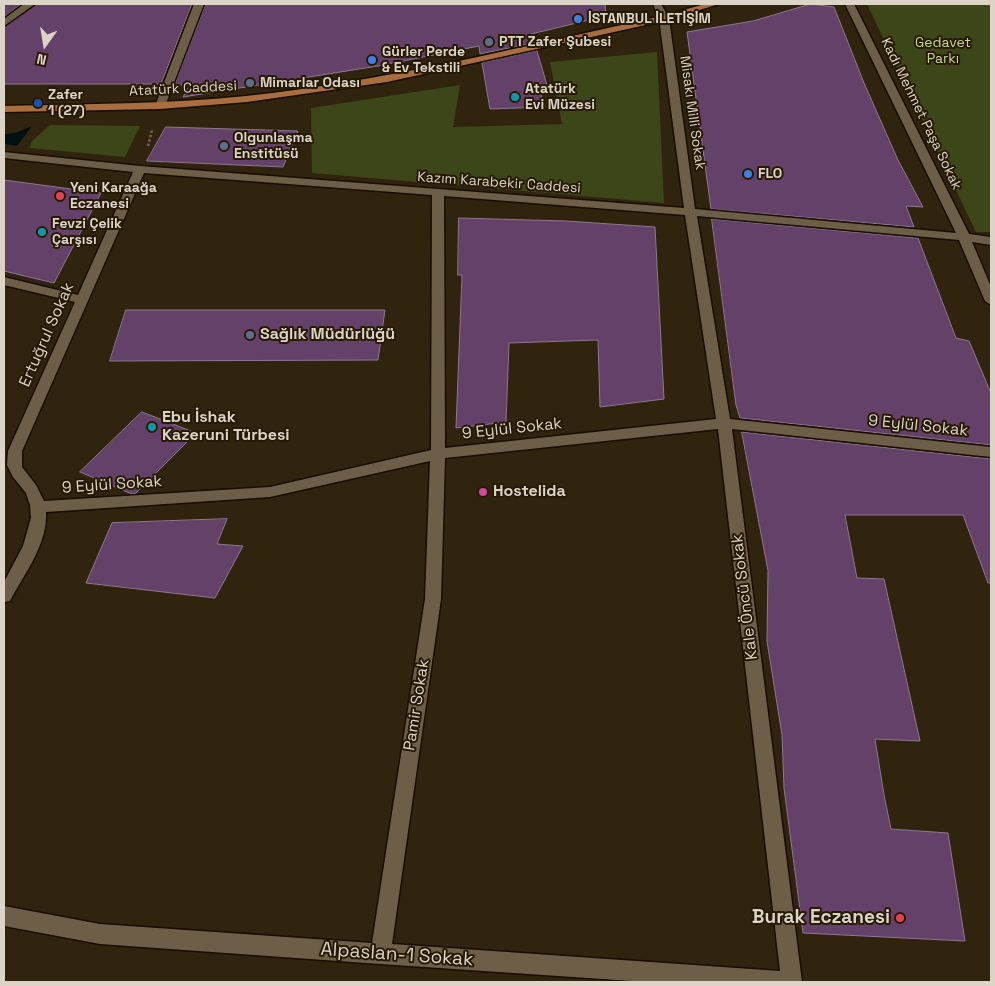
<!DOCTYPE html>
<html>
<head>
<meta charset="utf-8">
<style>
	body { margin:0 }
	#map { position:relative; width:995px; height:986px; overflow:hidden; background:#30240e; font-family:"Space Grotesk",sans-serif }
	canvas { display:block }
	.frame { position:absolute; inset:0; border:5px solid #dcd4c7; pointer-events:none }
	.north { position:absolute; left:20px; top:20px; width:50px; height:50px; -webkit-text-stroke:4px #261a05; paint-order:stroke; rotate:193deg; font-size:14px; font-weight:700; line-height:20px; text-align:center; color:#dcd4c7 }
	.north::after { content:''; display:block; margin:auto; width:18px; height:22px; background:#dcd4c7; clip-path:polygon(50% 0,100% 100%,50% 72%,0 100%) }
</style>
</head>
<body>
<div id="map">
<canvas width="995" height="986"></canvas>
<div class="frame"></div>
<div class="north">N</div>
</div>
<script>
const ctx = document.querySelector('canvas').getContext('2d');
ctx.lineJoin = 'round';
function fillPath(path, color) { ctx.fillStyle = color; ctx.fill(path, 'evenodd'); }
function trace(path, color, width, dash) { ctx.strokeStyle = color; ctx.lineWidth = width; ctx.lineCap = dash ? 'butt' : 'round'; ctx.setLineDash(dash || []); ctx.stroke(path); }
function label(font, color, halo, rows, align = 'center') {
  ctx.font = font + ' "Space Grotesk",sans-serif'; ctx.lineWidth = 4; ctx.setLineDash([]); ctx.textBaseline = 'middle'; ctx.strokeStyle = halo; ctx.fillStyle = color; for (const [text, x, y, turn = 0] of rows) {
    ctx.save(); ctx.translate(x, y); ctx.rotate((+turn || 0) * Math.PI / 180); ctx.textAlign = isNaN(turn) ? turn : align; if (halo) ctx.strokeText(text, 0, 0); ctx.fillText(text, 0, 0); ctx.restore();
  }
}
const green = new Path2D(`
	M867 4H991V232H976Z
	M657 52 664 203 312 173 311 108 460 85 453 127 562 124 550 62Z
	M50 125 140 126 125 157 30 148 31 142Z`);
const water = new Path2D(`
	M32 126 17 146 4 144V134L15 133Z`);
const building = new Path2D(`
	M4 4H21L4 17Z
	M37 4H192L161 84H4V28Z
	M206 4H605L606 16 531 34 534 43 480 54 479 46 378 66 183 97 190 85H175Z
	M811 4 834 7 864 83 898 160 923 207 906 206 914 227 711 209 687 32 753 21Z
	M537 51 547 85 539 88 545 107 490 109 482 63Z
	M166 127 298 131 283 167 147 161Z
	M4 180 101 193 54 283 4 271Z
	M459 218 566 221 655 227 664 399 600 407 598 340 509 343 506 422 456 428 462 275H458Z
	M712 219 918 238 956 338 969 341 991 393V445L740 418 736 405Z
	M126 310H385L378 360 110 361Z
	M142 412 196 433 136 493 132 494 80 472Z
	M742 432 991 459V583H988L963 515H845L857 578 884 579 920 741 875 739 884 795 891 829 948 833 965 941 803 933 784 788 782 735 767 641 768 571Z
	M227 519 217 544 243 546 215 598 86 583 112 523Z`);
const path = new Path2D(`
	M148 146 152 130`);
const minor = new Path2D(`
	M24 4H35L4 26V19Z
	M194 4H204L165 106 160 109 156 108 155 106Z
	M653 4H661L669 18 695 209 956 233 845 4H854L969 234 991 237V245L972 242 991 287V305L985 301 959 240 697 216 730 419 991 447V457L732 429 802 982H647L380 964 100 944 4 926V906L100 924 372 943 425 599 430 461 270 497 46 512C48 544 24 574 10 601L4 602V582L23 546 31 518 30 505 26 493 13 477 7 465 8 451 75 302 4 285V277L78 295 133 172 4 158V152L140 166 684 208 659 18ZM144 173 432 195 431 450 270 487 44 501 36 485 22 467V451ZM444 196 685 215 716 419 445 448ZM718 429 780 971 392 944 441 599 445 458Z`);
const major = new Path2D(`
	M705 4H719L664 21 387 82 247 102 160 109 4 112V106C85 104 166 104 246 96 387 81 524 46 662 16Z`);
const markers = [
	[578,19,5,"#3f7fe0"],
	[489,42,5,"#5c6f8a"],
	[372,60,5,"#3f7fe0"],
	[250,83,5,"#5c6f8a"],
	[515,97,5,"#0f9aa8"],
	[38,103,5,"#1a4fb4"],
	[224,146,5,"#5c6f8a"],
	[748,174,5,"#3f7fe0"],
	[60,196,5,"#e0444e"],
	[42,232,5,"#0f9aa8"],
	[250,335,5,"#5c6f8a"],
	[152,427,5,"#0f9aa8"],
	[483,492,5,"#d1479c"],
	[900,918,5,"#e0444e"]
];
const farPoinames = [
	["İSTANBUL İLETİŞİM",588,19],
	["PTT Zafer Şubesi",499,42],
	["Gürler Perde",382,52],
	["& Ev Tekstili",382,68],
	["Mimarlar Odası",260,83],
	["Atatürk",525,89],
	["Evi Müzesi",525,105],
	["Zafer",48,95],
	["1 (27)",48,111],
	["Olgunlaşma",234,138],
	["Enstitüsü",234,154],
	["FLO",758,174],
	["Yeni Karaağa",70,188],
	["Eczanesi",70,204],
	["Fevzi Çelik",52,224],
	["Çarşısı",52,240]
];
const farParknames = [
	["Gedavet",943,43],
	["Parkı",943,59]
];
const farStreetnames = [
	["Atatürk Caddesi",183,89,-3],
	["Misakı Milli Sokak",692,113,82],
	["Kadı Mehmet Paşa Sokak",921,114,64],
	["Kazım Karabekir Caddesi",499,183,4]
];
const streetNames = [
	["Ertuğrul Sokak",47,335,-66],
	["9 Eylül Sokak",918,426,6],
	["9 Eylül Sokak",512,429,-6],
	["9 Eylül Sokak",112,485,-4],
	["Kale Öncü Sokak",745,597,-97],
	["Pamir Sokak",417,705,-81]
];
const poiNames = [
	["Sağlık Müdürlüğü",260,335],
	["Ebu İshak",162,418],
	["Kazeruni Türbesi",162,436],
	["Hostelida",493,492]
];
const nearPoinames = [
	["Burak Eczanesi",890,918]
];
const nearStreetnames = [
	["Alpaslan-1 Sokak",397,955,4]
];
fillPath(green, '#3c4619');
fillPath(water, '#001012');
fillPath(building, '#634169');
trace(building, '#8b798f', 1);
trace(minor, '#180d00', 3);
trace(major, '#180d00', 3);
trace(path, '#716754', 2.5, [2.5, 2]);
fillPath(minor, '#6d5e47');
fillPath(major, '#a86e40');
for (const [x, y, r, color] of markers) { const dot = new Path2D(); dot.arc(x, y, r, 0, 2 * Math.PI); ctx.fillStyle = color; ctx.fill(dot); trace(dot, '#261a05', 2); }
label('bold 14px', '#dcd4c7', '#261a05', farPoinames, 'left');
label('14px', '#c4d888', '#261a05', farParknames);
label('14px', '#dcd4c7', '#261a05', farStreetnames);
label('16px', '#dcd4c7', '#261a05', streetNames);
label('bold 16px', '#dcd4c7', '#261a05', poiNames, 'left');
label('bold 19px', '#dcd4c7', '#261a05', nearPoinames, 'right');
label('19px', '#dcd4c7', '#261a05', nearStreetnames);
</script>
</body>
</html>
